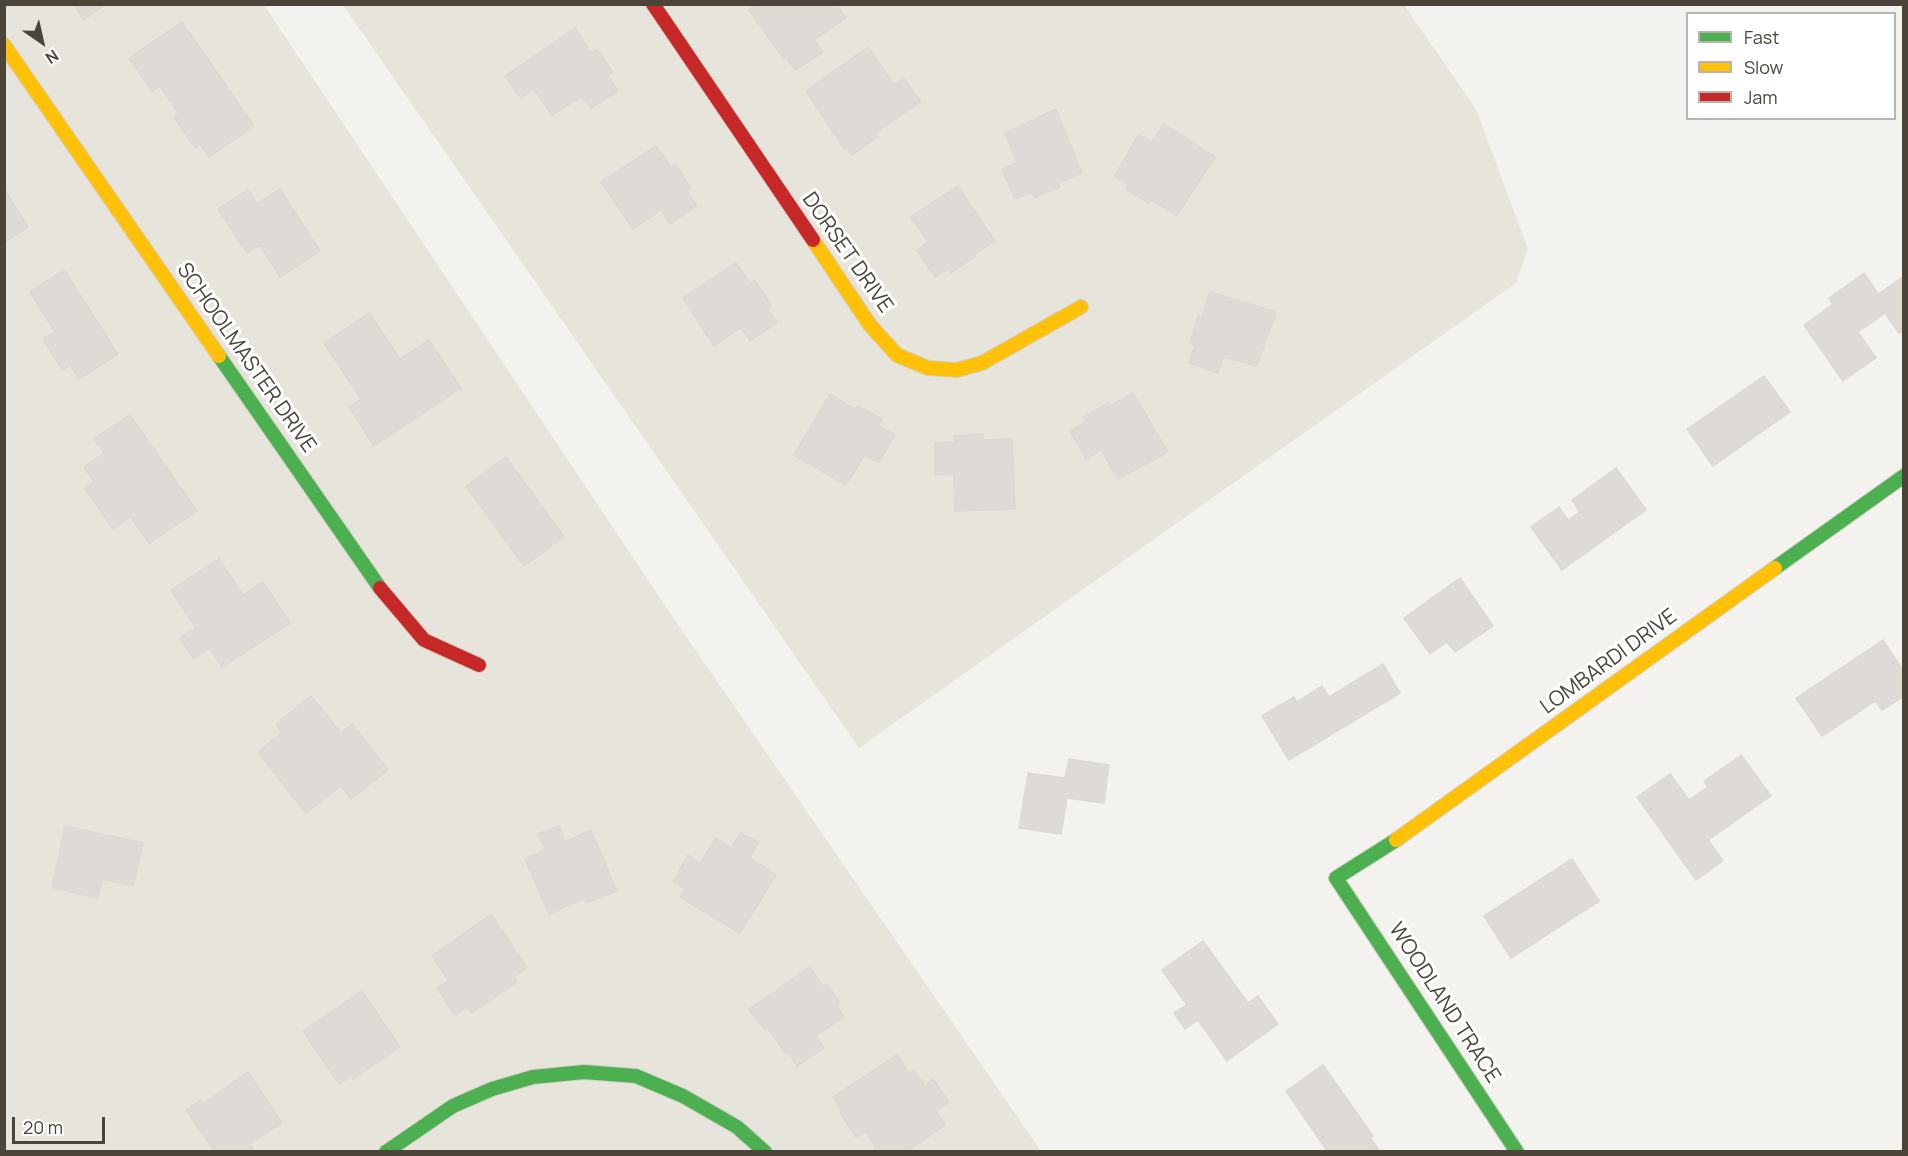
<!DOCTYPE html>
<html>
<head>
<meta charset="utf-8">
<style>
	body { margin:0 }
	#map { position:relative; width:1908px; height:1156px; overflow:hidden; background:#f4f2ee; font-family:Manrope,sans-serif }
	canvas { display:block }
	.frame { position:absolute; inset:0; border:6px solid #4b4439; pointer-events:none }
	.legend { position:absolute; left:1686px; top:12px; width:210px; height:108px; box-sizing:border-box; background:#fff; border:2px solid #b7b4b0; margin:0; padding:8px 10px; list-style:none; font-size:18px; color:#4b4439 }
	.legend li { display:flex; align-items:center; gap:12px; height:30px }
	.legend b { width:30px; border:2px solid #b7b4b0 }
	.north { position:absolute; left:12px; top:12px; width:60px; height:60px; -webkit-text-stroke:4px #fff; paint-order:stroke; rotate:146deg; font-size:16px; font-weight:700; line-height:24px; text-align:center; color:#4b4439 }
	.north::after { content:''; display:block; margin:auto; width:21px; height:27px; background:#4b4439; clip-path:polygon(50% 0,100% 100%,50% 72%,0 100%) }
	.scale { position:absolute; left:12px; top:1117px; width:93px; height:27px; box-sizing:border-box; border:3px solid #4b4439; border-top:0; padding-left:8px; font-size:18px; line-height:21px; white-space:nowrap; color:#4b4439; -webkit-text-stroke:4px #fff; paint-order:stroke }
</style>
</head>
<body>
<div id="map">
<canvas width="1908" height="1156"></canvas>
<div class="frame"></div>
<ul class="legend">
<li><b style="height:8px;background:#4caf50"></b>Fast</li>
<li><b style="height:8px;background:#ffc107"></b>Slow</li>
<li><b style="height:8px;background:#c62828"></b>Jam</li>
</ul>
<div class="north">N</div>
<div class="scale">20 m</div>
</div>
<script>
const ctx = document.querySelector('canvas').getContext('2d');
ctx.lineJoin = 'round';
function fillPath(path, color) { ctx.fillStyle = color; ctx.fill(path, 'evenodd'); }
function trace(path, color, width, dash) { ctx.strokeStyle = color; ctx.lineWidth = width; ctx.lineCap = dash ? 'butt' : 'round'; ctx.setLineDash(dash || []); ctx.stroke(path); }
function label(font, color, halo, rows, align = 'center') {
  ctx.font = font + ' Manrope,sans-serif'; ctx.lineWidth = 6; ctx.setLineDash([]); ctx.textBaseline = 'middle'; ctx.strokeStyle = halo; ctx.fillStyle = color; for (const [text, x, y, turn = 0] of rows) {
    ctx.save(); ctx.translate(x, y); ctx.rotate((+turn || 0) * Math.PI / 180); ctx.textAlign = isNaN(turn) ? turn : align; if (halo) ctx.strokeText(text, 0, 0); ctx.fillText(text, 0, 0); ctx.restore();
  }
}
const residential = new Path2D(`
	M5 5H264L670 613 1041 1151 5 1152Z
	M343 5H1404L1476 109 1528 249 1516 283 859 748Z`);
const building = new Path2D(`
	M74 4H106L84 20Z
	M756 4H836L846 18 814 40 823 52 795 70 787 58 784 59 749 10Z
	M182 22 254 126 209 157 200 144 195 148 174 117 179 114 160 86 152 91 129 58Z
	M575 28 591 53 597 49 613 72 608 75 618 91 591 108 582 96 552 115 534 89 521 98 505 76Z
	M868 47 894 85 904 78 921 102 875 133 878 137 852 155 848 149 845 150 806 91Z
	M1056 109 1082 173 1058 183 1060 187 1034 198 1032 192 1015 199 1002 169 1017 163 1005 133Z
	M1164 124 1215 157 1177 215 1151 200 1149 203 1126 190 1128 184 1114 177 1138 135 1152 142Z
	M656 146 671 167 675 164 691 188 687 191 697 206 670 224 661 210 633 229 601 182Z
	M958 186 995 241 974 254 976 256 951 273 948 269 935 277 917 250 928 242 911 217Z
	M4 189 28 227 4 242Z
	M280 189 320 251 280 277 260 245 247 253 218 209 248 190 257 204Z
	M736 263 751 284 755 281 771 305 767 308 777 323 750 341 741 327 714 346 683 298Z
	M64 270 118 354 79 379 70 365 62 370 43 339 55 332 30 292Z
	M1864 273 1878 294 1904 276V330L1899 333 1885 313 1858 332 1876 358 1843 381 1804 325 1833 304 1829 298Z
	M1210 292 1276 312 1257 366 1223 357 1218 373 1189 363 1195 345 1190 343 1198 316 1202 317Z
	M369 313 400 359 429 340 461 388 374 446 349 407 361 399 324 343Z
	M1764 376 1790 412 1713 466 1687 429Z
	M1133 393 1168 452 1118 479 1101 450 1086 459 1070 431 1086 422 1083 417 1109 403 1110 406Z
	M830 394 854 409 858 406 882 419 878 426 895 435 879 462 864 456 846 485 794 455Z
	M130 415 197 511 149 543 131 517 113 529 85 488 94 482 84 467 104 453 94 439Z
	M983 434 984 440 1012 439 1015 509 955 511 954 474 935 475V443L955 442 954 436Z
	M506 457 564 537 524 566 466 486Z
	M1616 468 1646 510 1562 570 1531 527 1559 507 1568 520 1580 512 1572 500Z
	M219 559 243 595 263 582 290 623 222 667 210 648 194 659 180 638 196 628 171 590Z
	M1460 578 1493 626 1455 652 1447 642 1430 654 1404 618Z
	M1883 640 1904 672V696L1882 710 1875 701 1822 736 1796 698Z
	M1383 664 1400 693 1289 760 1262 716 1294 697 1297 702 1322 686 1329 697Z
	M311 696 341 733 352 724 388 770 351 799 341 786 306 813 258 752 282 732 276 724Z
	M1741 755 1771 796 1708 840 1723 861 1696 880 1637 797 1670 774 1689 800 1708 787 1704 781Z
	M1069 759 1109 765 1104 803 1067 798 1061 834 1019 828 1028 773 1065 778Z
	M65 826 143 843 133 886 102 879 98 898 52 888Z
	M559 826 565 842 591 830 617 891 586 903 585 898 549 914 525 859 545 850 538 834Z
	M740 833 758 842 750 858 776 875 740 933 680 897 685 890 673 882 688 855 700 863 716 838 731 848Z
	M1572 859 1599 901 1511 958 1484 916Z
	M491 914 527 968 514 977 517 982 472 1013 468 1007 455 1015 437 988 449 981 432 956Z
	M1203 941 1248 1003 1258 996 1278 1024 1227 1061 1198 1020 1185 1029 1174 1013 1187 1005 1162 970Z
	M810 967 823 987 827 984 840 1003 836 1005 844 1017 816 1036 824 1048 797 1066 789 1053 786 1054 768 1028 765 1030 749 1009Z
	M362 991 400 1047 353 1079 351 1076 339 1084 303 1031Z
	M897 1055 909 1073 914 1070 925 1086 933 1079 949 1102 936 1111 945 1125 907 1152H874L873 1150 876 1147 866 1131 856 1137 840 1113 842 1111 833 1097Z
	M1323 1065 1373 1136 1370 1137 1380 1152H1328L1286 1091Z
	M248 1072 282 1123 249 1144 253 1149 250 1152H215L186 1110 201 1100 204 1103Z`);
const fast = new Path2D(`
	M219 356 380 588
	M1775 568 1904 476
	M1396 840 1336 878 1517 1152
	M386 1152 453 1106 492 1089 533 1077 584 1072 636 1076 683 1096 737 1127 765 1152`);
const slow = new Path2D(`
	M4 45 219 356
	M813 240 870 325 897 355 928 368 957 370 982 363 1081 307
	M1396 840 1775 568`);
const jam = new Path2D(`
	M653 4 813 240
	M380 588 424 640 479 665`);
const streetNames = [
	["DORSET DRIVE",847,253,55],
	["SCHOOLMASTER DRIVE",246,358,55],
	["LOMBARDI DRIVE",1609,662,-36],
	["WOODLAND TRACE",1444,1003,57]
];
fillPath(residential, '#e7e4dc');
fillPath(building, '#dedbd6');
trace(building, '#dcd9d4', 1.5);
trace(fast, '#d3cfc5', 16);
trace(slow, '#d3cfc5', 16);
trace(jam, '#d3cfc5', 16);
trace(fast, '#4caf50', 14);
trace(slow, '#ffc107', 14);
trace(jam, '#c62828', 14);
label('21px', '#4b4439', '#fff', streetNames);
</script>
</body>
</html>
